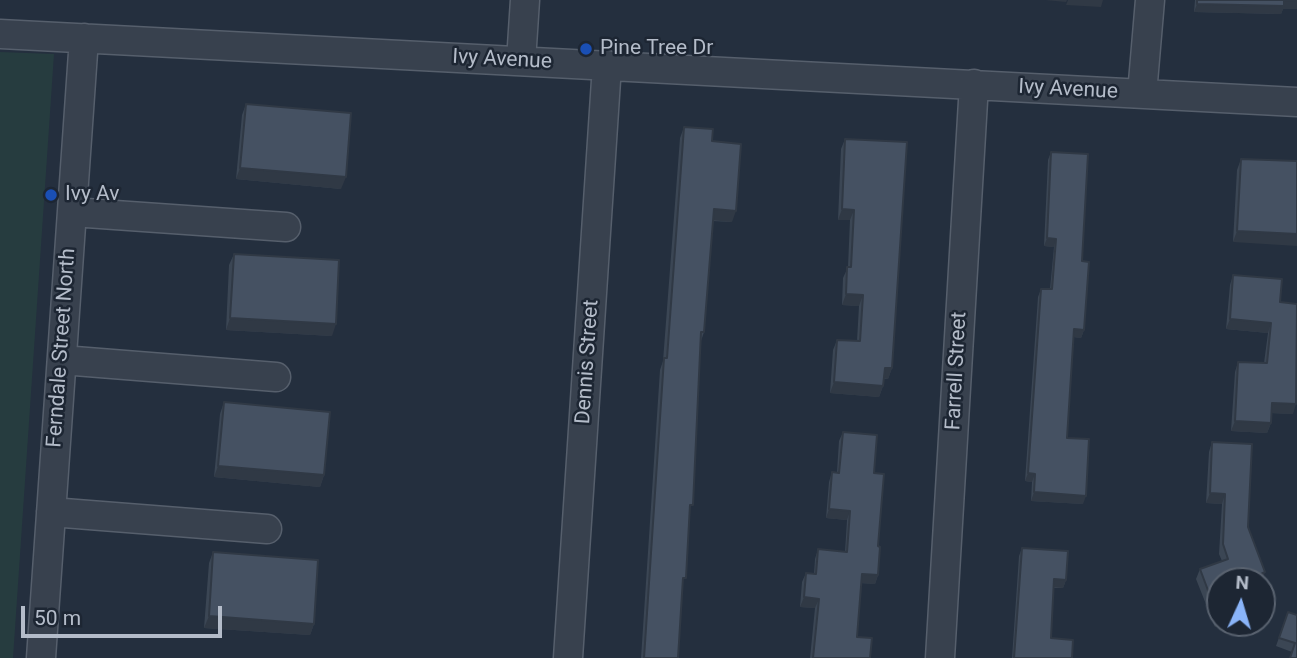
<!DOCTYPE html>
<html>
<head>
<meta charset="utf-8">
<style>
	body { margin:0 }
	#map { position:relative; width:1297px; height:658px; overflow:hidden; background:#242f3e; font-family:Roboto,sans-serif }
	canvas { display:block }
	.north { position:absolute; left:1206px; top:567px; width:70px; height:70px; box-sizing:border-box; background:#1d2633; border:2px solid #59626f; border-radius:50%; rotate:4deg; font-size:19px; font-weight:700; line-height:28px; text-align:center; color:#b4bcc9 }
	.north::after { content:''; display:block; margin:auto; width:24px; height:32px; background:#8ab4f8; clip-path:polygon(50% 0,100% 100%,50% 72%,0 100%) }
	.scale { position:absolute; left:21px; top:606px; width:201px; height:32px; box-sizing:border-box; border:4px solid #b4bcc9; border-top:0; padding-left:9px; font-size:21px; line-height:24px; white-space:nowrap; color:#b4bcc9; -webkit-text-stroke:5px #1d2633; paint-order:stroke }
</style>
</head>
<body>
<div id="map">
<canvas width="1297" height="658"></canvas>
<div class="north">N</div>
<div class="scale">50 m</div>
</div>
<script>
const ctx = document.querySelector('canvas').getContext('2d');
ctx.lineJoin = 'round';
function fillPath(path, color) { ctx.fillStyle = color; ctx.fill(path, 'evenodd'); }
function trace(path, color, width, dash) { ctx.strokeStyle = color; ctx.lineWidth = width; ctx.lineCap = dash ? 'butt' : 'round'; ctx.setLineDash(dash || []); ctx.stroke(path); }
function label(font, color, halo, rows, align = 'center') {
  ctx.font = font + ' Roboto,sans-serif'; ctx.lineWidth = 5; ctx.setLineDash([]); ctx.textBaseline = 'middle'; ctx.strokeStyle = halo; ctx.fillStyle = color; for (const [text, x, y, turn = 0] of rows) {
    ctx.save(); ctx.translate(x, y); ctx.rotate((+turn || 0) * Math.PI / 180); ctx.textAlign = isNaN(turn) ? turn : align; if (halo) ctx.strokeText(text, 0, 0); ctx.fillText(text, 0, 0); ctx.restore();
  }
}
const green = new Path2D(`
	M0 52 54 54 13 658H0Z`);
const minor = new Path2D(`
	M0 34 1297 102
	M521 61 525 0
	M1142 94 1150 0
	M72 212 286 227
	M62 360 276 377
	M51 512 267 529
	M41 658 84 38
	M568 658 607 65
	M940 658 974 84`);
const wall = new Path2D(`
	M1195 0H1297V9H1283L1281 14 1194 12Z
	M246 104 341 189 236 179 242 115Z
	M684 127 732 222 713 221 704 332 701 341 689 515 682 587 678 658H641L660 370 663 361 680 138Z
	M845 139 892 368 888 379H884L883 386 879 397 830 393 833 350 837 340 857 341 859 306 842 305 843 278 848 267 850 220H838L841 149Z
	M1051 152 1082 261 1084 330 1081 338 1074 337 1067 438 1083 504 1031 501 1032 482 1025 481 1038 297 1041 289H1050L1054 247 1044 246 1048 160Z
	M1241 159 1297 161 1233 242 1237 170Z
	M234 254 332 336 226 330 229 265Z
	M1233 275 1280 302 1293 414 1271 413V423L1267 433 1231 431 1235 372 1238 362 1264 363 1268 333 1226 329 1230 285Z
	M224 402 324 475 320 487 214 477 220 414Z
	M843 432 874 473 878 546V575L875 584 861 583 857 637 870 658H810L815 608 800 607 802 582 806 573 814 574 815 559 818 549 845 552 847 520 826 518 829 482 832 472H837L839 441Z
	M1212 442 1252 444 1220 623H1226L1215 627 1196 579 1200 569 1222 561 1219 554 1222 504 1206 503 1209 452Z
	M1022 548 1066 580 1063 588H1054L1051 638 1072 658H1012L1019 556Z
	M213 552 314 624 310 635 204 628 209 563Z
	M1288 612 1297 658 1292 652 1276 646Z`);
const shadedWall = new Path2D(`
	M1045 0H1067L1066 2Z
	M1068 0H1103L1101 7 1066 5Z
	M1284 0 1297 1V9H1283L1281 14 1194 12 1197 4Z
	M240 168 346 177 341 189 236 179Z
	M714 209 736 211 732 222 710 220Z
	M842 209 854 210 850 220H838Z
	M1237 231 1297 234V246L1233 242Z
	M1047 238 1056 239 1054 247 1044 246Z
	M846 294 863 295 859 306 842 305Z
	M230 318 336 324 332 336 226 330Z
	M1230 319 1271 323 1268 333 1226 329Z
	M1074 329 1084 330 1081 338 1072 337Z
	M885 368H892L888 379 881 378Z
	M834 382 883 386 879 397 830 393Z
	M1272 403 1296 404 1293 414 1268 413Z
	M1235 421 1271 423 1267 433 1231 431Z
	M218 466 324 475 320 487 214 477Z
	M1028 473 1035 474 1032 482 1025 481Z
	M1034 492 1086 496 1083 504 1031 501Z
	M1210 493 1225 494 1222 504 1206 503Z
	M829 509 850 511 847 520 826 518Z
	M1265 572 1262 581 1259 575Z
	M862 574 878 575 875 584 858 583Z
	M1054 579 1066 580 1063 588 1051 587Z
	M804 597 819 599 815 608 800 607Z
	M1268 599 1264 609 1262 610V601Z
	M209 616 314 624 310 635 204 628Z
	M1218 617H1220V623H1226L1215 627Z`);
const building = new Path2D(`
	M1197 0H1297V1L1284 0V6L1197 4Z
	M246 104 351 113 346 177 240 168Z
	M684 127 713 129 712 141 741 144 736 211 714 209 704 332H701L693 505H690L686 578H683L678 658H644L664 358H667Z
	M845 139 907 142 892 368H885L883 386 834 382 837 340 860 341 863 295 846 294 847 267H851L854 210 842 209Z
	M1051 152 1088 154 1082 261 1089 262 1084 330 1074 329 1067 438 1089 439 1086 496 1034 492 1035 474 1028 473 1041 289H1052L1056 239 1047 238Z
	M1241 159 1297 161V234L1237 231Z
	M234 254 339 260 336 324 230 318Z
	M1233 275 1282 279 1280 302 1297 304 1296 404 1272 403 1271 423 1235 421 1238 362 1267 363 1271 323 1230 319Z
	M224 402 330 412 324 475 218 466Z
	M843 432 877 435 874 473 884 474 878 546 880 547 878 575 862 574 857 637 872 638 870 658H813L819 599 804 597 806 573 816 574 818 549 847 552 850 511 829 509 832 472 839 473Z
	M1212 442 1252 444 1248 527 1265 572 1259 575 1261 581H1220V617H1218L1200 569 1228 559 1223 544 1225 494 1210 493Z
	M1022 548 1068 551 1066 580 1054 579 1051 638 1073 640 1072 658H1014Z
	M213 552 318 560 314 624 209 616Z
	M1262 583 1268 599 1262 601Z
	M1288 612 1297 615V658H1290L1295 643 1279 638Z`);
const markers = [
	[586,49,7,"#1a4fb4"],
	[51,195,7,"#1a4fb4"]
];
const poiNames = [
	["Pine Tree Dr",600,49],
	["Ivy Av",65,195]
];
const streetNames = [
	["Ivy Avenue",502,60,3],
	["Ivy Avenue",1068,90,3],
	["Ferndale Street North",62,348,-86],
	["Dennis Street",588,362,-86],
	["Farrell Street",957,371,-87]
];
fillPath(green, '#263c3f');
trace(minor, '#565f6c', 31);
trace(minor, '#38414e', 28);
fillPath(wall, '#3b4654');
fillPath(shadedWall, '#303945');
fillPath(building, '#455162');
trace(building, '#303945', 2);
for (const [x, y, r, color] of markers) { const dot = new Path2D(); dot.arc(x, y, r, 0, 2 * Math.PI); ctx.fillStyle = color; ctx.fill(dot); trace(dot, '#1d2633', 2.5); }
label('21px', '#b4bcc9', '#1d2633', poiNames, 'left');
label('21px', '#b4bcc9', '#1d2633', streetNames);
</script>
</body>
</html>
